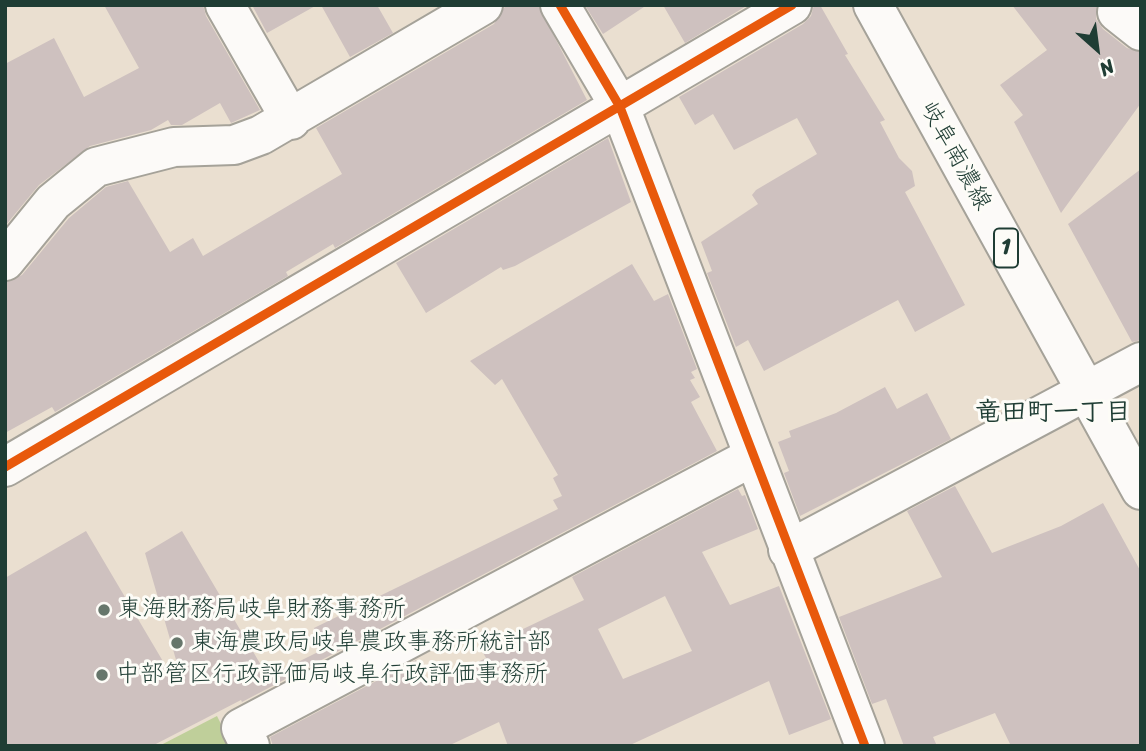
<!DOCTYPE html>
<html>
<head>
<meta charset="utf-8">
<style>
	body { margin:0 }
	#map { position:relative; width:1146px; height:751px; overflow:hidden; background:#eadfd0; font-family:Sriracha,sans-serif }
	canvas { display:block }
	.frame { position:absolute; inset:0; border:7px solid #1f3d34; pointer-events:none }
	.north { position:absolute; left:1062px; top:14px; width:70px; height:70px; -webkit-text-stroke:5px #fdfcf7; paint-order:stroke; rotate:152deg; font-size:19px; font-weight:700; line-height:28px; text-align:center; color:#1f3d34 }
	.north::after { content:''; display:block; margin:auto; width:24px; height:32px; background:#1f3d34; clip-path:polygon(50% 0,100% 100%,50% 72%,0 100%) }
</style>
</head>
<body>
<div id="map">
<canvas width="1146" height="751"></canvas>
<div class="frame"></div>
<div class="north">N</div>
</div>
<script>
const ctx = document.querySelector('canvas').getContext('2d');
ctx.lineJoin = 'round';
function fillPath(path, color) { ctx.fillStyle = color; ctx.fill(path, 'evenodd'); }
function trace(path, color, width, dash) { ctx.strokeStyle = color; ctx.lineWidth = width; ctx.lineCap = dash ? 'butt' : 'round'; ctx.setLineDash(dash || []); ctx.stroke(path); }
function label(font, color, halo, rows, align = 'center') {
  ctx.font = font + ' Sriracha,"Klee One",sans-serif'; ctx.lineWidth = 6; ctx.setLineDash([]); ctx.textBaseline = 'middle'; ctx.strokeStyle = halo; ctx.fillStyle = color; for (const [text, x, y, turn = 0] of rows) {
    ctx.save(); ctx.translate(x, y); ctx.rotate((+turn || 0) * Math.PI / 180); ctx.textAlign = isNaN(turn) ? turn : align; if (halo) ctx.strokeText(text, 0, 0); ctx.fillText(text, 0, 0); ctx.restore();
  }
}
const green = new Path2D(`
	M217 716 232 746H159Z`);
const building = new Path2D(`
	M104 5H203L206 16 260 110 231 123 220 103 182 125H171L168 120 151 130 90 146 39 185 5 226V64L54 38 84 97 139 68Z
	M252 5H317L267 33Z
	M321 5H377L393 33 350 57Z
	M506 5H538L587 100 335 248 333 244 286 272 288 276 55 412 52 407 5 433V282L22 275 69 218 106 187 128 181 170 252 193 238 203 256 342 174 316 128 494 24Z
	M589 5H647L603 34 586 7Z
	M663 5H748L685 43Z
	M814 5H820L848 54 845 55 885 120 880 122 899 158 912 171 915 186 905 192 965 305 915 332 898 300 764 371 748 340 736 347 707 273 712 271 701 242 758 204 752 195 756 190 817 154 797 118 734 150 713 114 695 125 679 97 803 24 811 16Z
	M1012 5H1097L1096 19 1103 29 1127 48 1141 52V103L1061 213 1014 122 1023 115 1000 85 1047 50Z
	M608 138 631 202 515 266 503 270 501 267 426 313 396 263Z
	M1141 169V340L1132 342 1068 224Z
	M632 264 654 301 668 294 697 369 691 372 695 378 690 380 700 397 691 402 717 451 242 702 241 700 152 746H5V578L86 531 174 680 181 677 145 553 182 531 268 677 324 649 314 628 558 509 553 500 562 496 553 478 558 475 502 379 495 385 470 361Z
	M885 387 897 409 927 393 951 439 800 516 784 473 789 471 778 442 791 437 789 431 836 413Z
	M955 486 992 553 1061 526 1103 503 1141 572V746H1011L995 713 933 737 937 746H904L886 699 872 704 839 617 942 577 907 511Z
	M738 489 742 496 745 495 758 529 702 552 730 605 779 586 831 719 789 735 769 681 628 746H508L499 722 448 746H273L270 737 416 660 429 686 486 658 481 649 584 600 572 577ZM665 596 692 651 623 679 598 629Z`);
const minor = new Path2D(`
	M225 5 291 120
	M560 5 620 107 865 746
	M1117 12 1141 31
	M5 261 53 202 96 167 174 147 234 145 261 135 483 5
	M5 467 792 5
	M788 550 1141 362
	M250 746 241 728 754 456`);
const major = new Path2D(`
	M873 5 1141 490`);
const cycleway = new Path2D(`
	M560 5 620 107 865 746
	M5 467 792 5`);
const markers = [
	[104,610,7,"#66766b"],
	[177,643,7,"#66766b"],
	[102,675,7,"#66766b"]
];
const shields = [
	[1006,248,24]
];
const shieldNames = [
	["1",1006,248]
];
const streetNames = [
	["岐阜南濃線",955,156,61]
];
const poiNames = [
	["東海財務局岐阜財務事務所",118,610],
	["東海農政局岐阜農政事務所統計部",191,643],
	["中部管区行政評価局岐阜行政評価事務所",116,675]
];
const neighbourhoodNames = [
	["竜田町一丁目",1053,413]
];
fillPath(green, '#bfcf9a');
fillPath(building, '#cec1bf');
trace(minor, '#a5a299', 42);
trace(major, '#a5a299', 42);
trace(minor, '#fcfaf8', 38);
trace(major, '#fcfaf8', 38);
trace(cycleway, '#e8590c', 9);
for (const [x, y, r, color] of markers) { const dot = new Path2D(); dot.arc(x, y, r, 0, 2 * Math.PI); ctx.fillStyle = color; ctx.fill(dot); trace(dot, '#fdfcf7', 2.5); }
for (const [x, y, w] of shields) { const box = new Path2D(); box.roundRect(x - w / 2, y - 19.5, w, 39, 5); ctx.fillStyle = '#fdfcf7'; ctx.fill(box); trace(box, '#1f3d34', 2); }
label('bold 23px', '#1f3d34', null, shieldNames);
label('24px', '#1f3d34', '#fdfcf7', streetNames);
label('24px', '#1f3d34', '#fdfcf7', poiNames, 'left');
label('bold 26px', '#1f3d34', '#fdfcf7', neighbourhoodNames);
</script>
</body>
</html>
